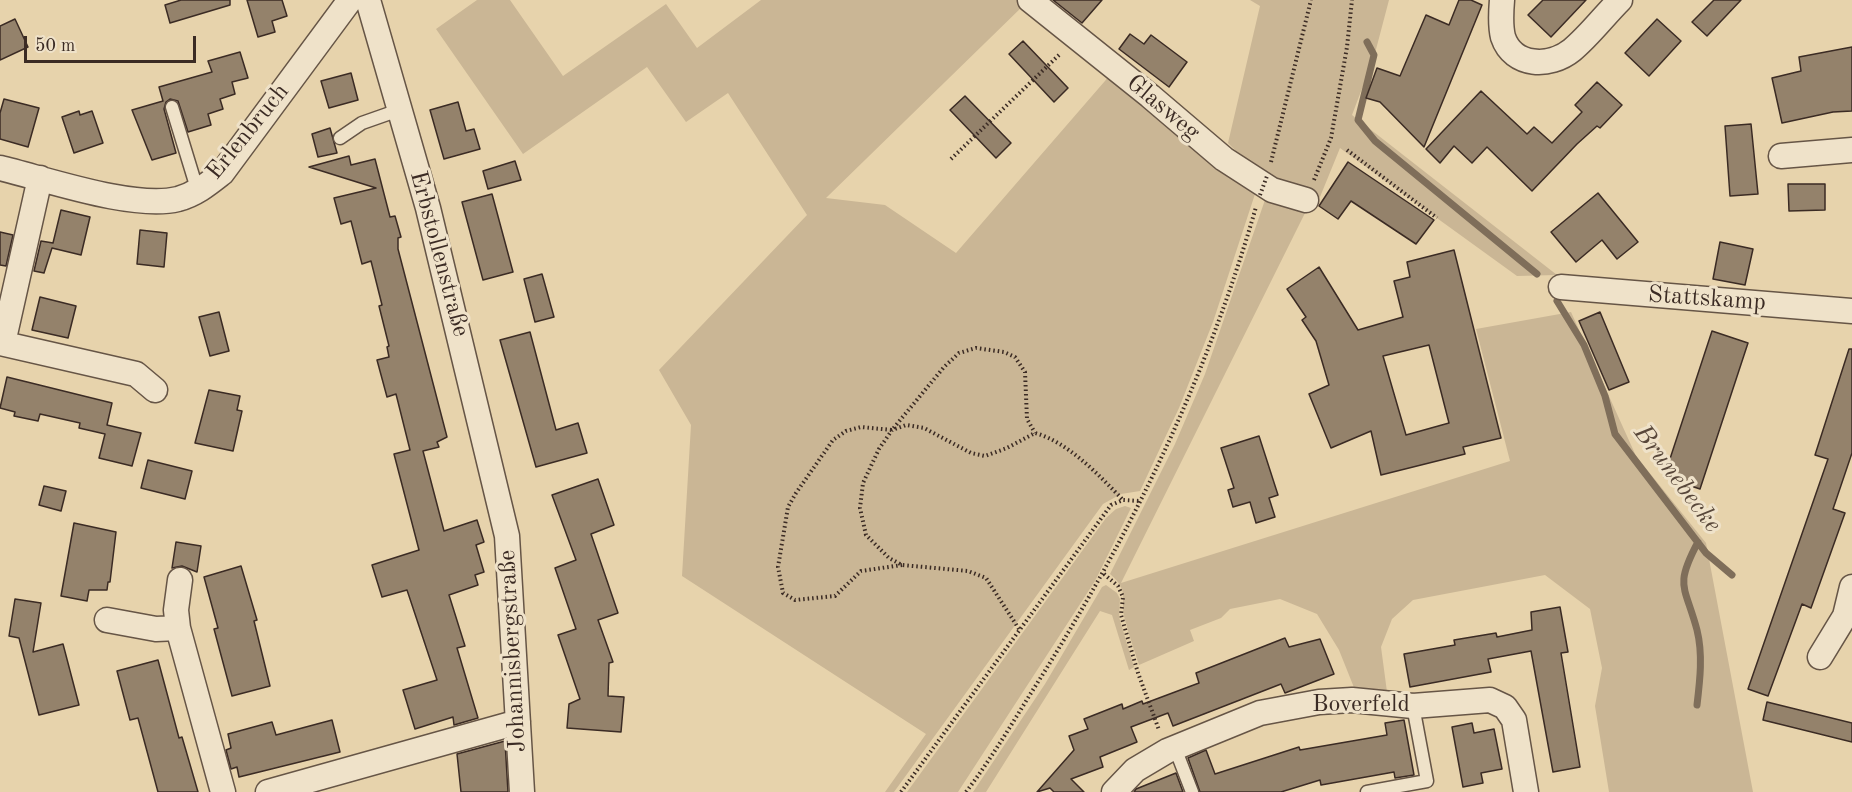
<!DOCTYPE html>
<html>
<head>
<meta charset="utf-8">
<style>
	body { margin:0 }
	#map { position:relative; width:1852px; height:792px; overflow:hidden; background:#e7d3ac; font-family:"Old Standard TT",serif }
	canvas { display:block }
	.scale { position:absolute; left:24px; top:36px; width:172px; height:27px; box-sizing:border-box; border:3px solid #3b2b24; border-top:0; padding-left:8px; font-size:18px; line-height:21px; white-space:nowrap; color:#3b2b24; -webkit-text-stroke:4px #efe2c9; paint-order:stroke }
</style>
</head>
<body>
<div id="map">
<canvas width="1852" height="792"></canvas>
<div class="scale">50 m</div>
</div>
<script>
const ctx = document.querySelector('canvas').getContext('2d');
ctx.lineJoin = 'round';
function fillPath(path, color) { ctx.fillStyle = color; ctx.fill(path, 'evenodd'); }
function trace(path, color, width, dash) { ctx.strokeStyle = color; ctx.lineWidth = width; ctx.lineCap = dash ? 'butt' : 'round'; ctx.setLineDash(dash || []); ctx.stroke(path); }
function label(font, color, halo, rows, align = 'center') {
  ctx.font = font + ' "Old Standard TT",serif'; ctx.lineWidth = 6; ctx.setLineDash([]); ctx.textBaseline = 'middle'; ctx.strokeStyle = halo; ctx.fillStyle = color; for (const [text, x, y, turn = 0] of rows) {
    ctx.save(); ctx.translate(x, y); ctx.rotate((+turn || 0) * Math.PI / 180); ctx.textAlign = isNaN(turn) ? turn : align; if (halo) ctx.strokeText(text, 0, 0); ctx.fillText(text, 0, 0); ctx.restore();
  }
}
const green = new Path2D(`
	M477 0H510L563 76 666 4 697 48 761 0H1021L1025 4 826 198 885 205 956 253 1111 74 1256 185 1255 194 1213 322 1179 408 1140 491 1121 494 1103 504 894 792H885L926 734 682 576 691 425 659 370 807 215 728 93 686 122 647 67 523 154 436 29Z
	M1250 0H1389L1374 57 1352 115 1557 275 1517 276 1340 148 1320 197 1293 183 1259 174 1228 143 1260 6Z
	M1266 197 1305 213 1121 583 1510 461 1476 329 1571 312 1636 456 1706 543 1753 792H1609L1595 706 1602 668 1590 609 1545 575 1413 600 1392 619 1381 647 1387 692 1355 690 1339 650 1317 614 1280 599 1230 609 1221 618 1190 630 1194 641 1139 665C1134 650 1129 635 1125 620 1119 598 1131 592 1110 574L1175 444 1205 374Z
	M1125 506 1131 508 1095 581 958 792H907L1106 518 1116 509Z
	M1106 585 1117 593 1120 599 1119 617 1134 667 1129 670 1112 615 1100 611 986 792H973L1045 684 1102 587Z`);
const stream = new Path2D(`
	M1367 42 1374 55 1358 120 1375 141 1537 274
	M1557 301 1584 345 1605 396 1615 434 1706 553 1732 575
	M1697 705C1700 680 1703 654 1697 630 1685 585 1674 587 1698 542`);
const building = new Path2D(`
	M181 0H230V5L170 23 165 5Z
	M247 0H282L287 16 272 21 275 32 258 37Z
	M1053 0H1102L1082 23Z
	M1459 0H1471L1482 5 1424 147 1380 102 1366 98 1377 68 1400 76 1426 15 1449 25Z
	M1543 0H1586L1551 37 1528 15Z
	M1714 0H1741L1707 36 1692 22Z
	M15 19 28 47 0 60V26Z
	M1657 19 1681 41 1649 76 1625 53Z
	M1130 34 1144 44 1151 35 1187 62 1169 87 1119 49Z
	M1023 41 1068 88 1054 102 1009 54Z
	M1852 47V111L1833 112 1782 123 1772 78 1801 71 1799 57Z
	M240 52 248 78 232 82 235 94 220 99 223 109 208 114 211 125 188 132 178 101 170 99 166 102 164 109 176 153 152 160 132 110 163 101 159 87 212 72 208 61Z
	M351 73 358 100 329 108 321 81Z
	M1597 82 1622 105 1600 128 1597 126 1577 144 1532 191 1487 147 1472 163 1454 146 1440 163 1426 149 1481 91 1527 134 1534 127 1552 143 1582 112 1575 105Z
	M965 96 1011 143 996 158 950 110Z
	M4 99 39 108 28 147 0 139V113Z
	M458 102 466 131 474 129 480 149 444 159 430 110Z
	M79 111 80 115 92 111 103 143 74 153 62 117Z
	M1751 124 1758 194 1730 196 1725 126Z
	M330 128 337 153 318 157 312 134Z
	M349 156 351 165 375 159 390 217 395 216 401 237 398 238V249L447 437 437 442 439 447 423 451 444 531 477 520 484 542 476 545 484 572 475 575 478 585 449 595 465 646 457 648 478 718 454 725 453 717 415 729 403 690 437 680 407 590 382 597 372 565 419 550 394 454 410 450 396 394 387 397 377 360 389 357 387 347 389 346 379 306 382 305 371 261 362 264 351 221 341 224 334 198 376 188 309 167Z
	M515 161 521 180 488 189 483 171Z
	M1348 162 1434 220 1416 244 1351 201 1338 219 1319 206Z
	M1788 184H1825V210L1789 211Z
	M1598 193 1638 242 1617 259 1602 240 1576 262 1551 232Z
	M492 194 513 272 483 280 462 202Z
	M61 210 90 217 81 255 52 248 44 273 34 271 41 241 53 243Z
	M140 230 167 233 164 267 137 264Z
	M0 232 13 235 6 266 0 265Z
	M1720 242 1753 249 1745 285 1713 279Z
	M1454 250 1501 438 1463 447 1465 454 1381 475 1371 431 1331 448 1309 394 1329 385 1316 341 1302 320 1306 317 1287 289 1319 267 1358 330 1403 317 1394 281 1410 277 1407 262ZM1429 345 1449 423 1406 435 1383 356Z
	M542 274 554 317 535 322 524 279Z
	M40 297 76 306 68 338 32 330Z
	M219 312 229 351 210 356 199 317Z
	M1600 312 1629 382 1609 390 1579 321Z
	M1712 331 1748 343 1700 489 1664 477Z
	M530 332 556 430 578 423 587 453 536 467 500 340Z
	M1849 349H1852V453L1833 509 1845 513 1811 608 1802 604 1768 696 1748 689 1828 459 1815 455Z
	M7 377 112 403 107 425 141 433 132 466 99 458 105 434 79 428 80 423 40 414 38 421 14 416 15 412 0 408Z
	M209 390 240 396 237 410 242 411 233 451 195 443Z
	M1259 436 1278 495 1269 498 1275 517 1256 523 1250 502 1233 507 1228 490 1234 488 1221 448Z
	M148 460 192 471 185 499 141 488Z
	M598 479 614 525 591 534 618 613 598 620 613 662 609 663 608 696 624 697 621 732 567 728 569 704 580 699 558 635 576 629 555 568 576 560 552 495Z
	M44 486 66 491 61 511 39 505Z
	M74 523 116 532 110 582H108L107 590H89L87 601 61 596Z
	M176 542 201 546 197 572 182 566 172 568Z
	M241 566 257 620 254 621 270 686 232 696 214 629 218 628 204 577Z
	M15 599 41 603 33 652 63 644 79 705 39 715 19 638 9 636Z
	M1560 607 1568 652 1561 653 1580 767 1553 772 1531 651 1488 659 1491 672 1410 687 1404 654 1455 645 1454 640 1496 633 1497 637 1532 630 1531 612Z
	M1285 638 1289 647 1320 639 1334 674 1285 693 1281 684 1173 726 1168 713 1131 727 1137 742 1100 757 1103 767 1071 779 1084 792H1054L1050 788 1037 792 1074 750 1069 736 1088 729 1084 719 1122 704 1123 709 1142 701 1143 704 1199 683 1196 673Z
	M158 660 179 738 182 737 198 792H158L138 718 130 720 117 671Z
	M1767 702 1852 723V742L1763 720Z
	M332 720 340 752 239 777 237 767 231 769 226 750 231 748 228 734 272 722 276 735Z
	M1404 720 1414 775 1395 778 1394 772 1321 785 1320 780 1281 792H1200L1188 758 1206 750 1215 774 1299 747 1300 750 1387 735 1385 723Z
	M1472 723 1474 733 1494 729 1502 769 1481 773 1483 783 1463 787 1452 727Z
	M505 741 508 792H461L457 754Z
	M1176 773 1183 792H1134L1136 789Z`);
const path = new Path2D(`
	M1347 150 1437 218
	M951 159 1060 54
	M1271 162 1311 0
	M1314 180 1331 138 1347 47 1352 0
	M902 565 861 571 835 596 795 600 783 593 778 567 788 507 796 493 833 440 846 431 861 427 892 430 944 367 959 353 976 348 1004 352 1015 357 1025 372 1027 419 1035 433
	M1104 574 1118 586 1123 597 1121 615 1138 673 1159 730
	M1019 629 986 578 968 571 902 565 889 558 866 535 860 508 863 483 879 449 892 430 906 425 924 428 971 453 985 456 1007 448 1035 433C1068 442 1100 476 1123 500
	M901 792 1111 505 1123 500 1140 501
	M966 792C995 754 1018 713 1043 674 1135 526 1208 374 1256 207`);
const lane = new Path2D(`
	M172 107 198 192
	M340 138 362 123 399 110
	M1175 748 1192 792
	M1367 792 1427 781 1413 706`);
const street = new Path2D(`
	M368 0 428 208 507 536 522 792
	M1030 0 1150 96 1224 159 1272 190 1306 200
	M1502 0C1501 12 1500 25 1503 37 1513 67 1550 68 1572 50 1589 36 1604 16 1620 0
	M1781 156 1852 150
	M0 168C46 179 134 210 178 199 196 194 208 184 222 173L350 0
	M1561 287 1852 311
	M0 343 136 374 155 390
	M3 343 40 178
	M180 580 176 610 178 628 223 792
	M107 620 156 629 178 628
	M1820 657 1845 616 1852 587
	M268 792 518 722
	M1114 792 1135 770 1167 751 1260 713 1319 702 1352 700 1413 706 1490 700 1505 707 1514 720 1526 792`);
const pathBridge = new Path2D(`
	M1260 195 1267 176`);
const streetNames = [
	["Glasweg",1163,108,40],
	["Erlenbruch",248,132,-51],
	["Erbstollenstraße",439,254,75],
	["Stattskamp",1707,299,4],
	["Johannisbergstraße",513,651,-93],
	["Boverfeld",1361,705]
];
const waterNames = [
	["Brunebecke",1677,479,53]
];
fillPath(green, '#cab695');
trace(stream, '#7f6e5a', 7);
fillPath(building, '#94826b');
trace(building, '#3b2b24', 1.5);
trace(lane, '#665546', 15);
trace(street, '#665546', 27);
trace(path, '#3b2b24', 4, [1.5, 3]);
trace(lane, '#efe2c9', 12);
trace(street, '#efe2c9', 24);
trace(pathBridge, '#3b2b24', 4, [1.5, 3]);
label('24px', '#3b2b24', '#efe2c9', streetNames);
label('italic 26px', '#58473a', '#efe2c9', waterNames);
</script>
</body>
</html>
